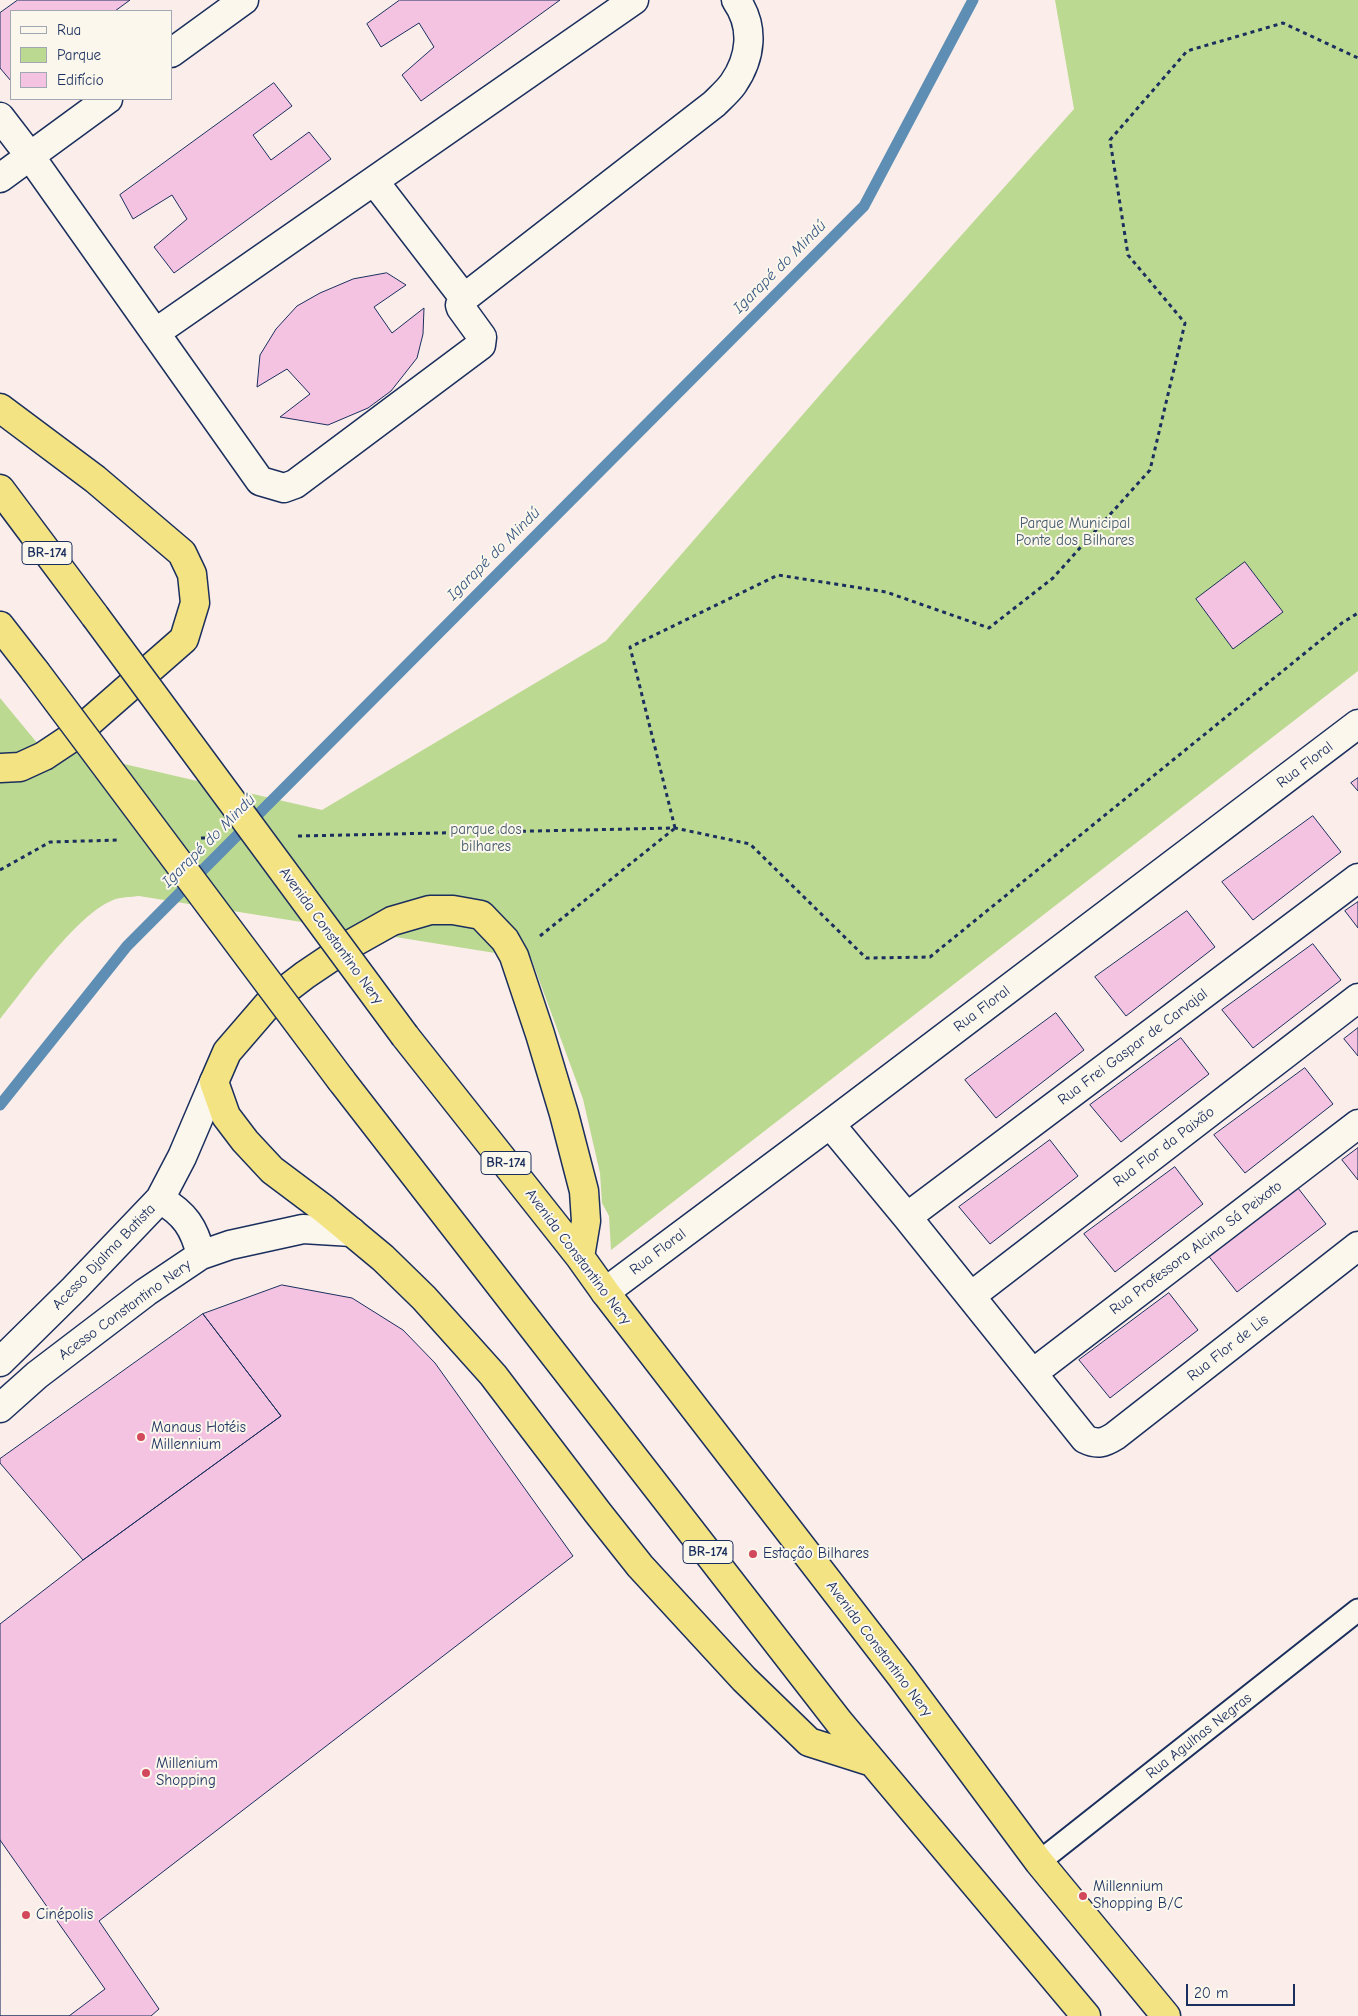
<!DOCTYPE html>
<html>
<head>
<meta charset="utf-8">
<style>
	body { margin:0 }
	#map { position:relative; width:1358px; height:2016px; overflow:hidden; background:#faedea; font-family:"Comic Neue",sans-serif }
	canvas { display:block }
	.legend { position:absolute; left:10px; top:10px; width:162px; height:90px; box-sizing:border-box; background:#fbf7ec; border:1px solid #a1a7b3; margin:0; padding:6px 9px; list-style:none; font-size:15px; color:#1b2f5e }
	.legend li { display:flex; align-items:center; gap:10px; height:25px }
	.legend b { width:25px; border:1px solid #a1a7b3 }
	.scale { position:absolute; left:1186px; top:1984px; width:109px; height:22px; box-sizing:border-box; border:2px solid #1b2f5e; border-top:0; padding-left:6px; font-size:15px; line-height:18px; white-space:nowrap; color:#1b2f5e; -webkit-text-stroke:4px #fbf7ec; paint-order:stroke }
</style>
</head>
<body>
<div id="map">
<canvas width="1358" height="2016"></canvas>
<ul class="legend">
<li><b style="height:6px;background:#fbf7ec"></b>Rua</li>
<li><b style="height:14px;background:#bcd991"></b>Parque</li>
<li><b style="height:14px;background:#f5c3e2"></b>Edifício</li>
</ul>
<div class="scale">20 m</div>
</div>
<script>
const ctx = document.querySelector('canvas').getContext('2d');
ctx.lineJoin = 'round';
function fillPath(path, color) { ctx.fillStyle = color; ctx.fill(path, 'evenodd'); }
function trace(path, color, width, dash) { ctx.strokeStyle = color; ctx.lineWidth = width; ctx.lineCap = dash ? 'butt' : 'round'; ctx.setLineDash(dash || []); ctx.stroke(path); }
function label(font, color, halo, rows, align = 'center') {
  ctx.font = font + ' "Comic Neue",sans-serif'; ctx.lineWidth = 4; ctx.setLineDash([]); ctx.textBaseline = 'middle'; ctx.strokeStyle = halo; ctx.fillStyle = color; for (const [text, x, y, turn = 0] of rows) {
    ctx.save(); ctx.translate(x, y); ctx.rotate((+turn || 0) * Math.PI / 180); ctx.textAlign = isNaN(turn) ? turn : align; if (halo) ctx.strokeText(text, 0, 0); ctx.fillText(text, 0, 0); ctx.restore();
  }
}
const green = new Path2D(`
	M1055 0H1358V671L611 1250 609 1216 602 1203 600 1173 583 1099 531 958 525 948 514 956 139 896C131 897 120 897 113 900 75 916 27 986 0 1019V698L38 744 322 810 606 641 852 358 1074 109Z`);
const stream = new Path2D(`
	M0 1105 127 946 864 206 973 0`);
const building = new Path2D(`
	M18 0H130L115 11H11V81L0 68V13Z
	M400 0H560L421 101 402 75 434 47 419 23 381 47 367 24Z
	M274 83 292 106 253 135 271 160 309 132 331 159 174 273 154 247 187 219 172 195 133 219 120 195Z
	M387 273 406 285 374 307 392 333 424 308 423 334 417 358 391 391 368 408 328 425 280 417 310 394 287 369 257 387 260 355 276 329 297 306 320 293 353 279Z
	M1245 562 1283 612 1233 649 1196 599Z
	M1358 778V791L1351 783Z
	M1313 816 1341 852 1253 920 1222 882Z
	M1358 902V928L1345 911Z
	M1187 911 1215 947 1126 1016 1095 977Z
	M1313 944 1341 980 1253 1048 1222 1010Z
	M1056 1013 1084 1050 996 1118 965 1080Z
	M1358 1028V1056L1344 1039Z
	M1181 1038 1209 1074 1121 1142 1090 1105Z
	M1305 1068 1333 1104 1245 1173 1214 1135Z
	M1050 1140 1078 1176 990 1244 959 1207Z
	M1358 1148V1180L1342 1160Z
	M1175 1167 1203 1204 1115 1272 1084 1234Z
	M1298 1188 1326 1224 1237 1292 1207 1254Z
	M282 1285 352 1298 403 1330 435 1363 573 1556 99 1921 159 2009 151 2016H0V1624L83 1560 281 1416 203 1314Z
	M1169 1293 1198 1330 1110 1398 1079 1360Z
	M203 1314 281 1416 83 1560 0 1463V1459Z
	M0 1840 105 1989 69 2016H0Z`);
const path = new Path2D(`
	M675 828 630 647 778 575 886 592 989 628 1053 578 1150 470 1185 323 1128 255 1110 140 1187 51 1283 23 1358 58
	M298 836 675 828 750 844 866 958 930 957 1342 623 1358 613
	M201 838H217
	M0 870 50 842 120 840
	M540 936 674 829`);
const lane = new Path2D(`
	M1039 1862 1358 1610`);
const street = new Path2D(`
	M171 53 244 0
	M0 117 30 156 260 481 284 488 295 484 481 345 482 337 461 308 460 305 464 298 714 104C720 98 728 91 733 84 751 58 755 27 736 0
	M0 178 108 99
	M374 181 464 298
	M155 333 634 0
	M830 1124 907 1217 1085 1439C1097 1445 1104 1443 1115 1436L1358 1246
	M907 1217 1358 878
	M605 1292 830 1124 1358 724
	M971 1296 1358 998
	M1033 1373 1358 1124`);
const secondary = new Path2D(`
	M160 1199C185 1214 194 1227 201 1255
	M0 1362 74 1289 160 1199 182 1157 214 1082
	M0 1408 37 1375 146 1292 201 1255 230 1245 303 1229 352 1232`);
const highway = new Path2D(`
	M0 408 95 479 182 553 192 574 195 603 184 639 71 738 44 756 20 767 0 768
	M0 489 95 616
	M0 626 35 671
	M405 1036 580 1257 605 1292 901 1676 1039 1862 1166 2016
	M341 1080 839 1722 1086 2016
	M580 1257 586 1221 584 1191 564 1114 540 1034 514 956 505 940 481 915 453 910H430L392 921 351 944 305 975 271 1001 227 1052 214 1082 226 1116 245 1141 272 1170 324 1209 383 1258 424 1298 493 1375 598 1513 640 1566 744 1679 809 1742 872 1762`);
const highwayBridge = new Path2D(`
	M95 616 405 1036
	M35 671 341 1080`);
const markers = [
	[141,1437,5,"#d1495b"],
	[753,1554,5,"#d1495b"],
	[146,1773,5,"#d1495b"],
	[1083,1896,5,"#d1495b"],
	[26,1915,5,"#d1495b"]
];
const shields = [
	[47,553,50],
	[506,1163,50],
	[708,1552,50]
];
const shieldNames = [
	["BR-174",47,553],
	["BR-174",506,1163],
	["BR-174",708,1552]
];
const parkNames = [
	["Parque Municipal",1075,524],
	["Ponte dos Bilhares",1075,541],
	["parque dos",486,830],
	["bilhares",486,847]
];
const streetNames = [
	["Rua Floral",1305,765,-37],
	["Avenida Constantino Nery",331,936,54],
	["Rua Floral",982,1009,-37],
	["Rua Frei Gaspar de Carvajal",1133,1047,-37],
	["Rua Flor da Paixão",1164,1147,-37],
	["Rua Professora Alcina Sá Peixoto",1196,1248,-37],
	["Rua Floral",658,1252,-37],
	["Acesso Djalma Batista",104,1257,-46],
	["Avenida Constantino Nery",578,1257,53],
	["Acesso Constantino Nery",125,1310,-36],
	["Rua Flor de Lis",1228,1348,-38],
	["Avenida Constantino Nery",879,1649,53],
	["Rua Agulhas Negras",1199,1736,-38]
];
const poiNames = [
	["Manaus Hotéis",151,1428],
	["Millennium",151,1445],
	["Estação Bilhares",763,1554],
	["Millenium",156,1764],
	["Shopping",156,1781],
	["Millennium",1093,1887],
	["Shopping B/C",1093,1904],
	["Cinépolis",36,1915]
];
const waterNames = [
	["Igarapé do Mindú",780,267,-45],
	["Igarapé do Mindú",494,554,-45],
	["Igarapé do Mindú",209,841,-45]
];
fillPath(green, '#bcd991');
trace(stream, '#5e8eb3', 11);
fillPath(building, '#f5c3e2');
trace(building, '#1b2f5e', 1);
trace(lane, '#1b2f5e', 25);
trace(street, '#1b2f5e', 31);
trace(secondary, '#1b2f5e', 31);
trace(highway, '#1b2f5e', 31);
trace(path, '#1b2f5e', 3, [4, 4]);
trace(lane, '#fbf7ec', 21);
trace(street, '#fbf7ec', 28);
trace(secondary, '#fbf7ec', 28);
trace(highway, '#f4e382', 28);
trace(highwayBridge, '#1b2f5e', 31, []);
trace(highwayBridge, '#f4e382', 28);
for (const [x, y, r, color] of markers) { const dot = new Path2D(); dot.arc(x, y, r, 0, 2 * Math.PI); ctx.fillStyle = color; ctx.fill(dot); trace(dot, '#fbf7ec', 2); }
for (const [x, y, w] of shields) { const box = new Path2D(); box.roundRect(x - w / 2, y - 11.5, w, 23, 4); ctx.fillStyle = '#fbf7ec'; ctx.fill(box); trace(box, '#1b2f5e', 1); }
label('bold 14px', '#1b2f5e', null, shieldNames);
label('15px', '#435a6b', '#fbf7ec', parkNames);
label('15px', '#1b2f5e', '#fbf7ec', streetNames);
label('15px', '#1b2f5e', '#fbf7ec', poiNames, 'left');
label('italic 16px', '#375682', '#fbf7ec', waterNames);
</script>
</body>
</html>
